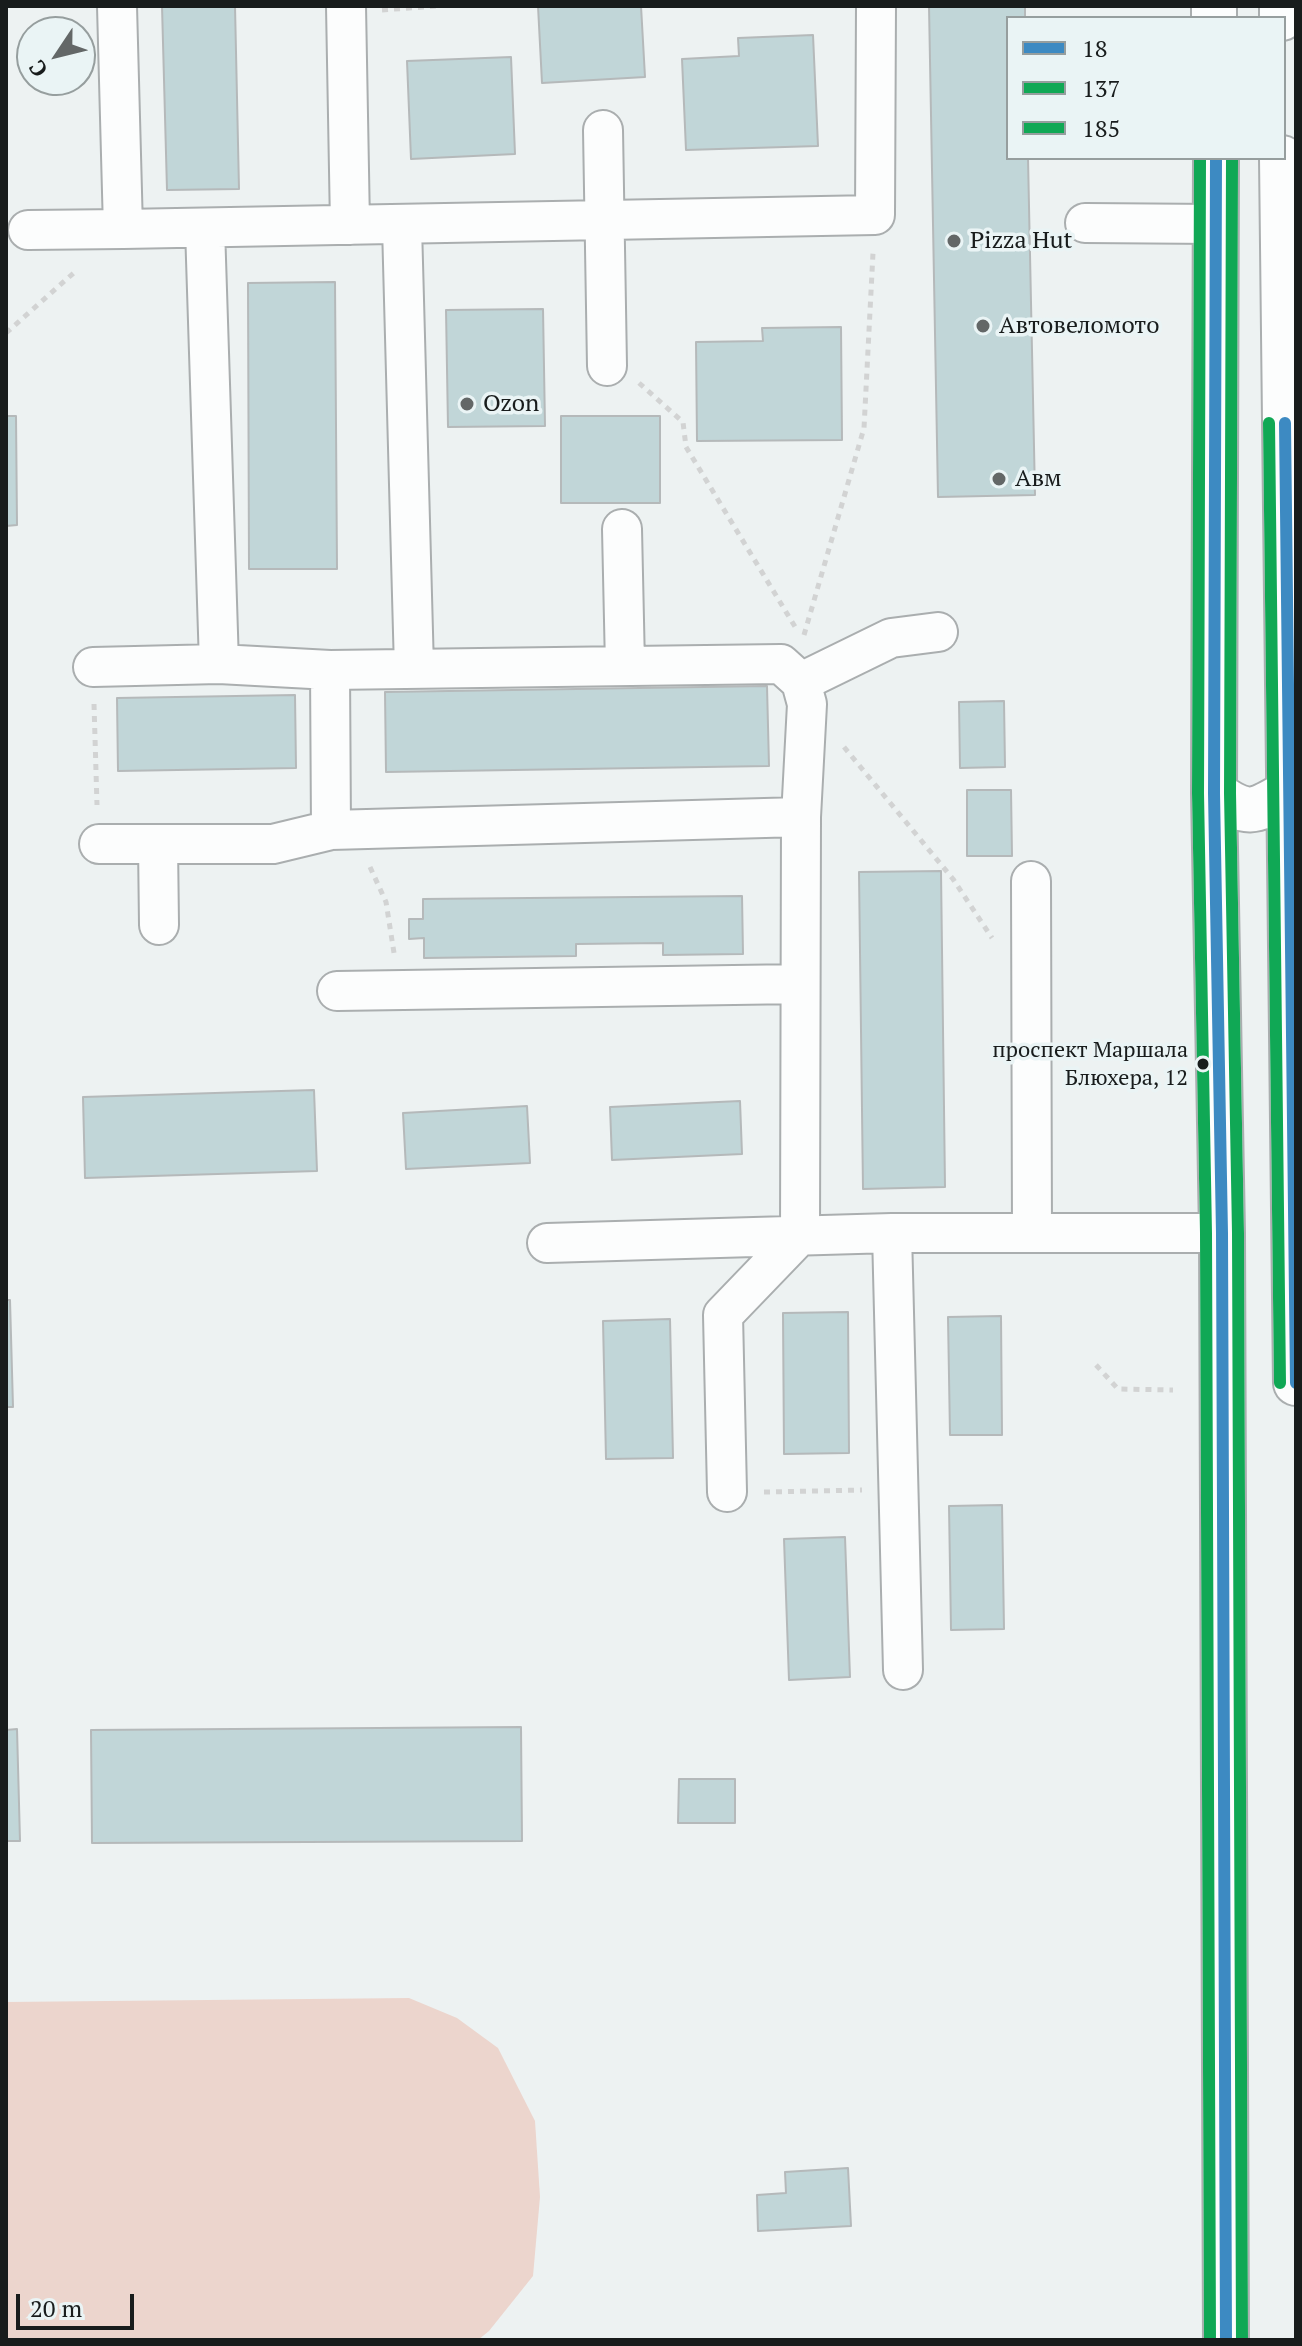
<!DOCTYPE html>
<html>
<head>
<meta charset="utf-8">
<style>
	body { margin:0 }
	#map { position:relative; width:1302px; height:2346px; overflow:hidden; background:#edf2f2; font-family:"PT Serif",serif }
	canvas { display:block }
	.frame { position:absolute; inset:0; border:8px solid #181c1c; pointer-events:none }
	.legend { position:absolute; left:1006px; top:16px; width:280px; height:144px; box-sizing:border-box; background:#eaf4f5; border:2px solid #969e9e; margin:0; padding:10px 14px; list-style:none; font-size:24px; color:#181c1c }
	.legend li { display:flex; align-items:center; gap:16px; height:40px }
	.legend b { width:40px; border:2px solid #969e9e }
	.north { position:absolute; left:16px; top:16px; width:80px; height:80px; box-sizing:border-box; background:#eaf4f5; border:2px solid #969e9e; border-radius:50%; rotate:235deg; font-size:22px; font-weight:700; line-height:32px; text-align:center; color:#181c1c }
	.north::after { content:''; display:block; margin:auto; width:28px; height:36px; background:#636767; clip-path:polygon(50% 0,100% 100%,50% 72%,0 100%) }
	.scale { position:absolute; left:16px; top:2294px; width:118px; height:36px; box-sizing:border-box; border:4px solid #181c1c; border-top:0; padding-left:10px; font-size:24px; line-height:28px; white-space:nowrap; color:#181c1c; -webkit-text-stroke:6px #eaf4f5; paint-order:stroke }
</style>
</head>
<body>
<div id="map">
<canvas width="1302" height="2346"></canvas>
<div class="frame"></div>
<ul class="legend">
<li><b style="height:10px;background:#3d8ac2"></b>18</li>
<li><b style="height:10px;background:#10a855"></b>137</li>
<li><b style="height:10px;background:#10a855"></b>185</li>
</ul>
<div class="north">С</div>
<div class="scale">20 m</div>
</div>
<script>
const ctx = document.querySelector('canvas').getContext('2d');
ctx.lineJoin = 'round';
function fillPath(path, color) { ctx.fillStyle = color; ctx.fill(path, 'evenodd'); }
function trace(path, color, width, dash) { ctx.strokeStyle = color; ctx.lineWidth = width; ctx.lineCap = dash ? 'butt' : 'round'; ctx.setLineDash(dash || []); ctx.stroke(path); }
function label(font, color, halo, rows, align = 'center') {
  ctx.font = font + ' "PT Serif",serif'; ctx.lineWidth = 7; ctx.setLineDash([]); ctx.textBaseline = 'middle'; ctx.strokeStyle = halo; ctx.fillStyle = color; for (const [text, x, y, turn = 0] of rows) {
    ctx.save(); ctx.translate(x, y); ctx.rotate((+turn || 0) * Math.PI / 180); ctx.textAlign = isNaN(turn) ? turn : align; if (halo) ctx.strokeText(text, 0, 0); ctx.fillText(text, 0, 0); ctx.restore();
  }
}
const green = new Path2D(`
	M409 1998 457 2018 498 2048 535 2121 540 2197 533 2276 489 2331 478 2340H6V2002Z`);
const building = new Path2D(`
	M162 6H235L239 189 167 190Z
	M538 6H641L645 77 542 83Z
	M929 6H1025V18H1008V158H1028L1035 495 938 497Z
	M813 35 818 146 686 150 682 59 739 56 738 38Z
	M511 57 515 154 411 159 407 61Z
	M335 282 337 569H249L248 283Z
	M543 309 545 426 448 427 446 310Z
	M841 327 842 440 697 441 696 342 763 341 762 328Z
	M6 416H16L17 525 6 526Z
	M561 416H660V503H561Z
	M767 686 769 766 386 772 385 692Z
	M295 695 296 768 118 771 117 698Z
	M1004 701 1005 767 960 768 959 702Z
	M967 790H1011L1012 856H967Z
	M941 871 945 1187 863 1189 859 872Z
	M742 896 743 954 663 955V943L576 944V956L424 958V938L409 939V919H423V899Z
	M314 1090 317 1171 85 1178 83 1097Z
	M740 1101 742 1154 612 1160 610 1107Z
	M527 1106 530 1163 406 1169 403 1113Z
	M6 1300H10L13 1407H6Z
	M848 1312 849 1453 784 1454 783 1313Z
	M1001 1316 1002 1435H950L948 1317Z
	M670 1319 673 1458 606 1459 603 1321Z
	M1002 1505 1004 1629 951 1630 949 1506Z
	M845 1537 850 1677 789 1680 784 1539Z
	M521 1727 522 1841 92 1843 91 1730Z
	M17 1729 20 1841H6V1730Z
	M679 1779H735V1823H678Z
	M848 2168 851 2226 758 2231 757 2195 786 2193 785 2172Z`);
const path = new Path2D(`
	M382 10 437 6
	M6 333 77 270
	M639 383 683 422 686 447 797 630
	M804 635 864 428 873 253
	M94 704 97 805
	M844 747 953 879 992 938
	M370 867 386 902 394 953
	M1096 1365 1118 1389 1173 1390
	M764 1492 862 1490`);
const minor = new Path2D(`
	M117 6 123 229 875 215 876 6
	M346 6 350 225
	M603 130 607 366
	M1085 223 1216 224
	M402 226 414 669
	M205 228 219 664
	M28 230 123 229
	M622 529 625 666
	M93 667 219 664 330 670 781 664 801 682 807 704 801 817 800 1235 723 1315 727 1492
	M330 670 331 830
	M801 682 891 638 938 632
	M99 844H273L331 830 801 817
	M158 844 159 925
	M1031 881 1032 1232
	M337 991 800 984
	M892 1233 903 1670
	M547 1243 892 1233H1222`);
const major = new Path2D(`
	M1214 6V18
	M1282 18V6
	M1216 158 1214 793 1222 1233 1226 2340
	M1282 158 1296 1383
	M1214 793C1249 817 1253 813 1289 792`);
const bus1 = new Path2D(`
	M1216 158 1214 793 1222 1233 1226 2340
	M1285 423 1296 1383`);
const bus2 = new Path2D(`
	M1200 158 1198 793 1206 1233 1210 2340
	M1269 423 1280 1383`);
const bus3 = new Path2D(`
	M1232 158 1230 793 1238 1233 1242 2340`);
const markers = [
	[954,241,8,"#636767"],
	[983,326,8,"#636767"],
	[467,404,8,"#636767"],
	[999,479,8,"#636767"],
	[1203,1064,7,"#181c1c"]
];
const busNames = [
	["проспект Маршала",1188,1051],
	["Блюхера, 12",1188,1079]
];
const poiNames = [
	["Pizza Hut",970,241],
	["Автовеломото",999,326],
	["Ozon",483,404],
	["Авм",1015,479]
];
fillPath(green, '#ecd5cd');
fillPath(building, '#c1d6d8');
trace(building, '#b5b9ba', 2);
trace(minor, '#aaaeaf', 42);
trace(major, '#aaaeaf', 48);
trace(path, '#d2d3d3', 5, [6, 6]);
trace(minor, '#fcfdfd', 38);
trace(major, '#fcfdfd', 44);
trace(bus1, '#3d8ac2', 12);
trace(bus2, '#10a855', 12);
trace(bus3, '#10a855', 12);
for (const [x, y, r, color] of markers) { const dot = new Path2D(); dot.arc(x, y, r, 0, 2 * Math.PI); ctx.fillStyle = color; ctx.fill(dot); trace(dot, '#eaf4f5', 3); }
label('22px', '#181c1c', '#eaf4f5', busNames, 'right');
label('24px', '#181c1c', '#eaf4f5', poiNames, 'left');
</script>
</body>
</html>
